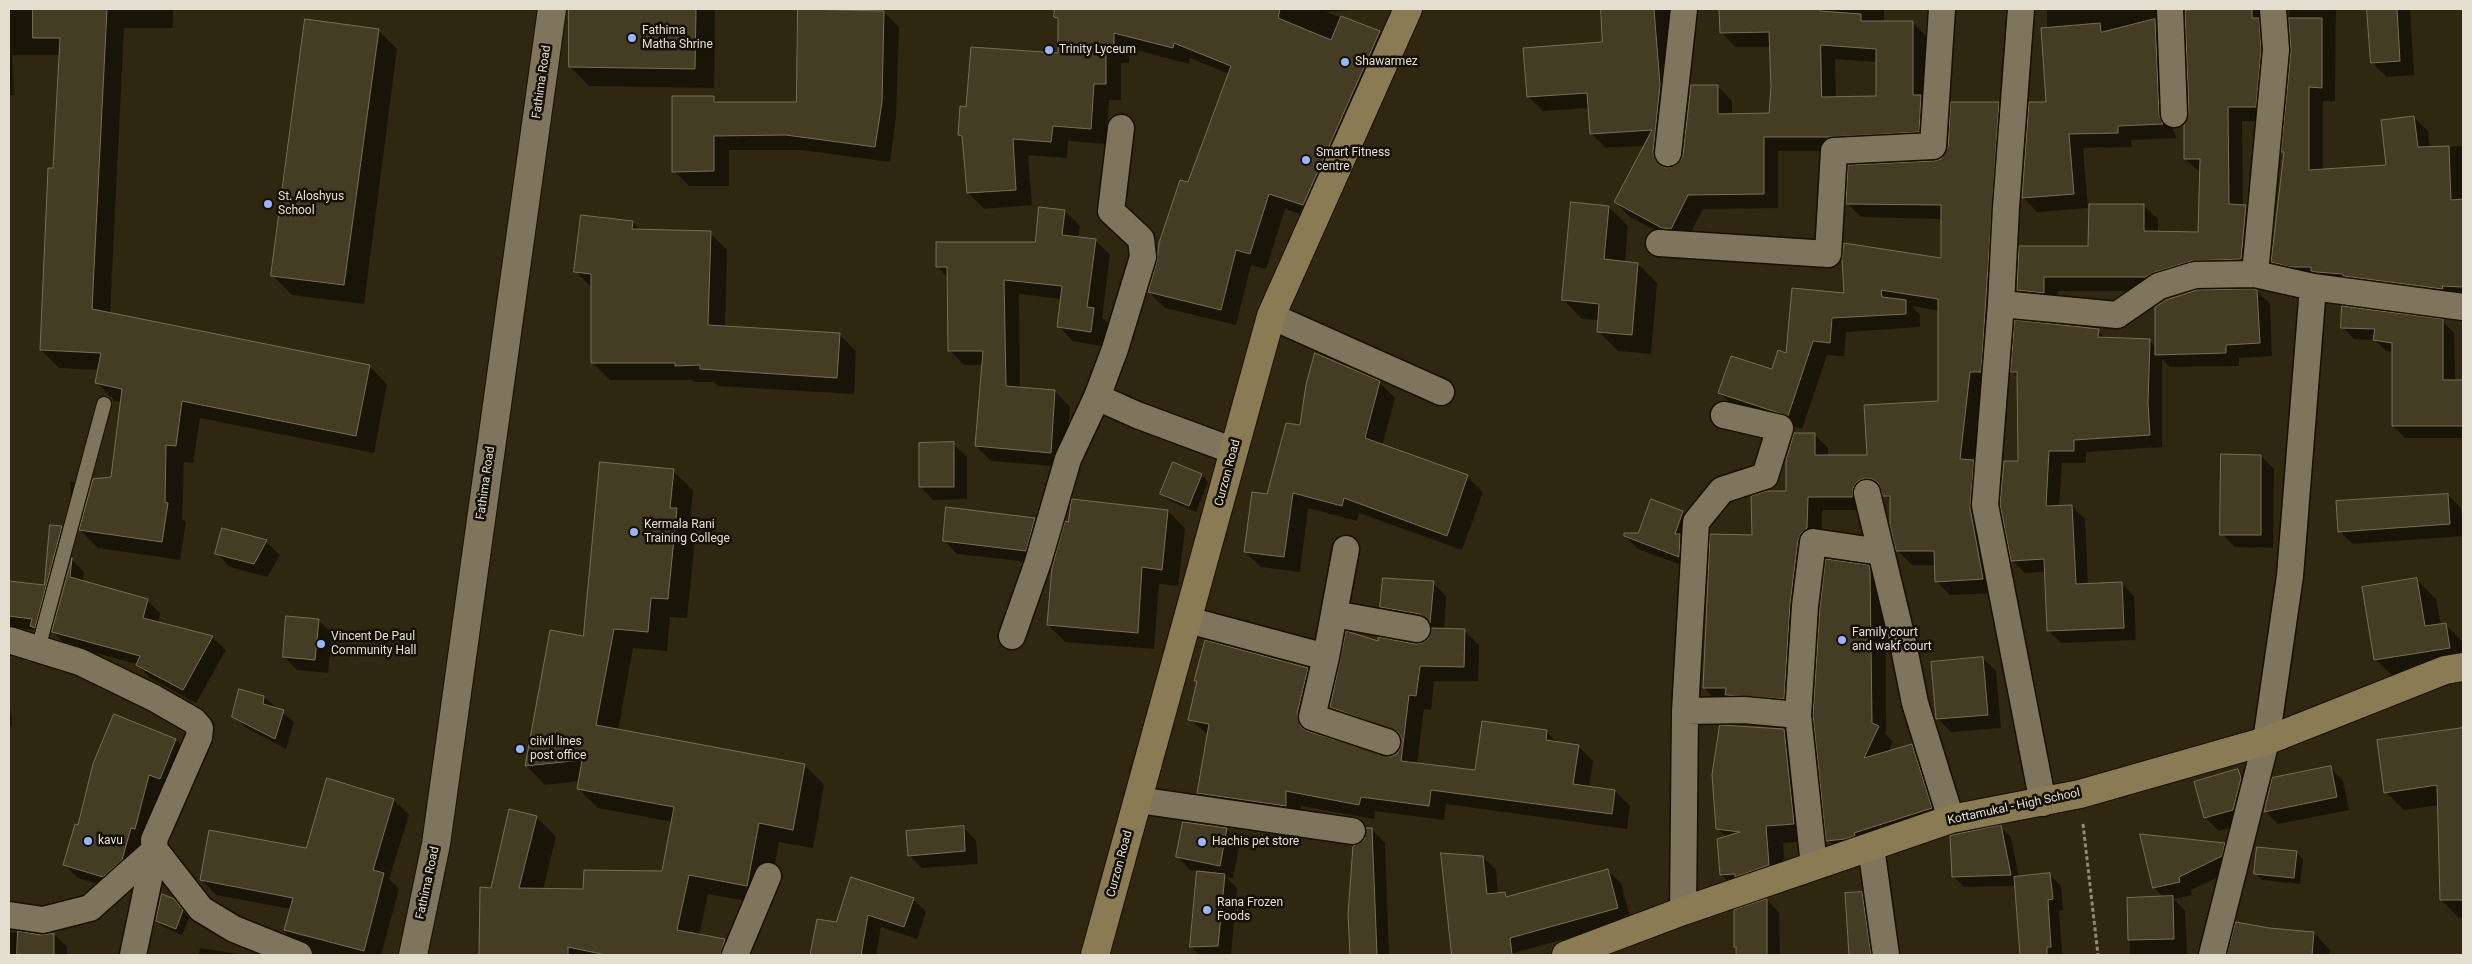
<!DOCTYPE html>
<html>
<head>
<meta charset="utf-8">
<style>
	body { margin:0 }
	#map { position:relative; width:2472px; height:964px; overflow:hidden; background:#302710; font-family:Roboto,sans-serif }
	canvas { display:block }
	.frame { position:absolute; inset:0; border:10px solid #e3ded0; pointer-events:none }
</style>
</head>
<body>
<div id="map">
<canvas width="2472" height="964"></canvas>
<div class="frame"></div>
</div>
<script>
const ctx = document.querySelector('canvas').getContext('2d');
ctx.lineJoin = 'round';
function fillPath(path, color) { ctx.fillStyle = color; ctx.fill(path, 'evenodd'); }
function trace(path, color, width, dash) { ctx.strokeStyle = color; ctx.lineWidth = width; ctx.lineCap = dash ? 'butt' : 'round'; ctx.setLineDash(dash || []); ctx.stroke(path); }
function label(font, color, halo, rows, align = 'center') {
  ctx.font = font + ' Roboto,sans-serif'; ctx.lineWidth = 5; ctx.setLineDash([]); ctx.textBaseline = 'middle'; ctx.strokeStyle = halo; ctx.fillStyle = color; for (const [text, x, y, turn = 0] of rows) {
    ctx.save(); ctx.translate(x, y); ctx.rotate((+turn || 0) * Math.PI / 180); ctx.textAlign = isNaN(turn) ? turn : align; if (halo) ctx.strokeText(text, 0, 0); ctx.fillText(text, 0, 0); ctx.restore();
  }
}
const shadow = new Path2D(`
	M9 9H173V28H124L110 314 369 366 387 384 374 453 200 418 193 463 184 462 182 519 186 522 180 560 98 548 80 530 112 478 122 402 115 401 97 383 99 370 59 368 41 350 60 55H12L14 95H9Z
	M571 9H715L714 88 589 86 570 67Z
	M1070 9H1154L1209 23 1212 9H1374L1326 12 1380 32 1395 48 1319 220 1285 209 1266 269 1251 265 1236 325 1165 308 1149 292 1229 74 1190 58 1189 64 1129 48V63H1121V100H1109L1106 144 1068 141 1067 158 1028 155 1032 205 984 209 968 193 964 139 959 135 967 108 1059 55Z
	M1602 9H1680L1675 100 1667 169 1675 168 1682 162 1692 86H1717L1732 101V115L1771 114V47H1736L1721 32V9H1884V22H1912L1927 37 1933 146 1844 151H1778V208L1703 209 1685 243 1678 242 1630 217 1615 202 1645 146 1606 148 1591 133 1589 108 1543 111 1528 96 1603 43ZM1835 59 1878 62 1877 97 1836 98Z
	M2047 9H2182L2169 25 2173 130 2177 138 2131 140 2132 147 2083 148 2088 208 2037 212 2023 197 2047 104Z
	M2186 9H2285L2270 121H2242L2243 206H2246L2260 220 2255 273 2160 291H2058V307L2032 304 2018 290 2089 247 2143 205 2158 219V232L2199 233 2201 173 2185 159 2190 114Z
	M2289 9H2336L2335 101H2323V170L2388 167 2414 117 2428 131 2430 148 2463 146V300L2287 276 2272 262 2285 154 2283 152 2292 49Z
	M2369 9H2410L2414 75 2387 77 2372 63Z
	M884 12 899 27 896 117 890 162 802 150H729V186H689L674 171 713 98 719 103H797Z
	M378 30 397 49 364 304 292 295 272 275Z
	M1998 104 2012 118 1975 463 1987 475 1997 593 1950 595 1936 581V565H1912L1898 551 1891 502 1883 492H1878L1866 510H1822L1821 542 1798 712 1718 702 1704 688 1753 536 1787 492 1814 434 1828 448V456H1868L1940 402V311L1912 306 1920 315V327L1846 332 1844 356 1827 355 1802 429 1734 407 1720 393 1773 371 1845 295 1942 260V219L1861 217 1847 203 1849 166 1941 160Z
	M1609 207 1628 226 1625 262 1638 264 1657 283 1651 354 1618 351 1598 331 1599 320 1582 319 1563 299Z
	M1065 211 1080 226 1078 238 1095 240 1110 255 1102 318 1109 324 1106 347 1073 341 1058 326 1062 299 1019 294 1020 389 1055 392 1070 407 1065 467 991 461 976 446 983 365H964L949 350 948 278 937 266 1036 243Z
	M633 222 641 231 710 233 727 250 725 328 839 334 856 351 854 394 718 386 714 382H694L692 380H610L593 363 592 288 575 271Z
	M2257 291 2270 304 2272 356 2239 358V366L2170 367 2162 359V447L2086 452V463H2062L2059 507 2072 506 2085 519 2088 585 2122 584 2134 596 2136 640 2061 643 2048 630 2045 572 2025 573 2012 560 2019 463 2018 378 2012 371 2098 331 2106 338 2149 340 2156 347Z
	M2442 321 2454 333 2455 381H2463V438H2405L2393 426V352L2386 351 2375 340 2354 339 2342 327Z
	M1379 382 1395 398 1382 446 1467 477 1483 492 1462 550 1359 513 1357 521 1308 508 1300 572 1261 567 1245 552 1268 495 1301 427Z
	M953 444 967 457V499L933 500 920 486Z
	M2261 456 2274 469 2273 548 2235 547 2222 534Z
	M1174 464 1202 475 1208 482 1196 512 1168 500 1162 494Z
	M673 471 693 490 690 523 696 529 687 618 670 617 667 651 633 648 618 731 805 766 824 785 813 848 779 842 767 905 708 894 699 936 721 955H480L482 889H492L536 817 556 837 543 890H585L664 873 673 822 598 808 578 789 580 781 545 785 526 765 585 637Z
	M70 482H74L80 488 77 501 71 496Z
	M2448 495 2461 508 2463 536 2353 544 2339 531Z
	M1168 511 1185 528 1178 586 1159 584 1154 649 1065 642 1048 625Z
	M1683 512 1696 526 1692 569 1638 549 1625 536 1639 535Z
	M1035 519 1048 532 1039 563 957 554 944 540Z
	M61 527 75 540 48 640 36 630 9 627V582L45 586Z
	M223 529 266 542 280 555 267 577 230 567 216 553Z
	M72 560 84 572 83 582 147 600 160 613 158 623 212 637 226 650 196 703 150 678 137 664 66 645 53 632Z
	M1868 567 1883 581 1885 587 1886 734 1893 742 1888 752 1912 745 1926 760 1946 822 1842 855 1828 840Z
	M2417 580 2436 599 2441 625 2445 624 2463 642V668L2395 678 2375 659Z
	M1433 583 1446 596 1444 630H1464L1479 645 1478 681H1434L1431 710 1424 709 1417 764 1476 771 1546 731 1558 743 1578 746 1593 761 1589 788 1615 791 1630 806 1627 829 1446 804 1444 820 1375 811 1374 819 1301 806 1300 821 1213 808 1198 793 1208 735 1190 719 1198 682 1196 680 1307 669 1322 684 1312 729 1313 734 1390 758 1397 754 1403 742 1346 722 1331 707 1379 642 1422 644 1439 629 1395 620 1382 607Z
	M318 620 332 633 328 673 297 670 284 657Z
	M1982 658 1996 671 2001 728 1951 732 1938 719Z
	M9 694 12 725 9 726Z
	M264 697 294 722 286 749 245 727 234 716Z
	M115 715 176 740 189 753 173 792 162 787 148 842 116 889 78 878 65 865Z
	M1784 730 1801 748 1811 841 1783 843 1786 882 1738 892 1721 874 1726 837 1717 828Z
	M2463 730V918H2459L2441 900 2439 805 2404 810 2386 792 2378 741Z
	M2330 767 2343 781 2349 810 2278 824 2265 811Z
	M2238 771 2251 784 2246 823 2219 831 2206 818 2195 783Z
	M394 800 409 815 389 879 399 889 381 955H315L300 947 285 932 291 909 216 895 202 880 306 849Z
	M963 827 976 841 978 864 922 868 909 855Z
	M2000 827 2011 837 2019 878 2050 875 2061 886 2063 910 2059 911 2062 955H1974H2022L2016 886 1964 887 1953 876Z
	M1226 829 1240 842 1233 878 1226 877 1237 888 1231 955H1200L1191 947 1198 871 1190 870 1177 856Z
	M1372 830 1385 843 1389 955H1351L1349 914Z
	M2142 835 2224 844 2237 858 2235 869 2191 890 2192 895 2174 899 2185 911 2187 955H2130L2128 899 2164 898 2155 888Z
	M2296 852 2303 859 2300 884 2262 880 2255 873Z
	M1483 857 1496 870 1498 894H1505L1509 898 1607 870 1621 883 1631 921 1506 955H1456L1453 953Z
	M1862 893 1874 906 1881 955H1850L1847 895Z
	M913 899 926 912 917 939 881 927 876 955H812L818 920 836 924Z
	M1767 900 1779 912 1780 955H1735L1736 911Z
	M180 907 189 918 182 935 163 927 157 920Z
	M2237 923 2269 929 2314 933 2330 950 2329 955H2228Z
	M9 932 41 936 54 934 67 947V955H9Z
	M200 948 243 955H199Z`);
const building = new Path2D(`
	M33 9H107L92 309 370 365 356 436 182 401 176 446 166 445 165 502 168 503 162 542 79 530 93 479 111 477 122 389 95 383 101 353 40 350 48 168H53L60 38H33Z
	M569 9H696L695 69 569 67Z
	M798 9 884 11 882 102 875 147 786 135 714 136V171L672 172V96H714V102H796Z
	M1055 9H1280L1278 18 1331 40 1341 16 1380 31 1303 205 1269 194 1250 254 1236 250 1221 310 1148 292 1157 261 1159 243 1180 180 1188 182 1231 66 1174 43 1173 48 1114 33V48H1106V84H1094L1091 129 1053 126 1051 142 1013 139 1016 190 967 193 962 136 958 135 960 106 966 107 971 47 1058 53V18L1054 17Z
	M1601 9H1654L1660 85 1653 152 1655 159 1660 165 1666 168 1674 166 1680 161 1683 155 1691 85H1718V114L1769 113 1771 87 1769 32 1720 33 1719 9H1820V11L1861 14V21H1913V95H1921L1919 132 1829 137H1764V194L1688 195 1671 229 1662 228 1614 202 1652 130 1590 134 1587 93 1527 97 1523 48 1602 42ZM1821 45 1876 49V96L1822 97Z
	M2195 9H2252V18H2259L2261 50 2256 107H2228L2229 204 2246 205 2241 259 2191 261 2155 272 2145 277H2044V293L2017 290 2019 246H2088L2089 204H2144V231L2198 232 2200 159H2184V125L2189 113 2185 11Z
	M2367 9H2397L2400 61 2371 63Z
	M2289 18H2322V88L2309 87V170L2386 165 2381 120 2414 116 2418 147 2449 146 2451 200 2463 199V287L2442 286 2443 289 2343 276V274L2316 272 2311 271V267H2291L2271 262 2284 152H2281L2291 51Z
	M305 19 379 29 344 285 271 276Z
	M2155 19 2159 115 2163 124 2118 126V133L2069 134 2074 194 2022 198 2029 102H2046L2041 28 2100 23 2101 32Z
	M1951 102H1999L1981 372H1970L1960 459 1974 460 1970 508 1983 579 1935 582 1934 551H1896L1890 525V496H1883L1878 483 1872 479 1864 478 1857 482 1853 488 1852 497H1808L1807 528 1801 533 1798 540 1790 604 1784 699 1725 695 1726 688H1703L1710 534 1752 535 1751 496 1766 491H1786V460L1794 433H1815V455H1867L1864 405 1938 401V299L1881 290 1882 297 1906 300V314L1832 318 1830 343 1813 341 1788 416 1718 393 1731 356 1772 369 1778 350 1786 353 1792 288 1844 293 1842 259 1844 243 1941 258V205L1846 204 1848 165 1934 161 1941 159 1948 147Z
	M1571 202 1609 206 1604 259 1638 263 1632 335 1597 332 1599 304 1562 300Z
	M1039 207 1065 210 1062 235 1096 239 1087 307 1094 308 1091 332 1057 327 1062 286 1004 280 1006 386 1055 390 1051 453 975 446 983 351H948L947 267H936V242H1035Z
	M581 215 633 221 632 229 711 231 708 325 840 333 837 378 700 369V365L675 366V363H591V274L574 272Z
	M2253 289 2257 290 2260 343 2226 345V353L2155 355V307L2166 300 2197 290Z
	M2342 306 2443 319V380H2463V426H2392V343L2373 340 2375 329 2341 328Z
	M2015 320 2099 329 2098 337 2150 339 2148 403 2150 435 2074 440V451H2049L2046 506 2072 505 2076 584 2122 582 2124 628 2047 631 2044 559 2011 561 2000 504 2004 461H2018L2017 372H2011Z
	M1315 353 1380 381 1365 438 1468 475 1447 536 1344 498 1342 506 1293 493 1284 557 1244 552 1252 492 1267 494 1286 423 1300 425 1306 385Z
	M954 442V487H919V443Z
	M2221 454 2261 455V535H2220Z
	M600 462 674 469 670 508H677L668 599 651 598 648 632 614 629 596 725 805 764 793 830 759 823 747 886 689 875 677 930 725 939 720 955H606L568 947V955H479L480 887 491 888 509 809 537 816 519 888 583 889 584 870 662 871 674 807 577 789 582 760 525 766 550 630 583 636Z
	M1173 462 1202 474 1189 506 1160 494Z
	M2448 494 2450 524 2338 532 2336 501Z
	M1072 499 1168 510 1162 570 1142 567 1138 633 1047 625 1052 567 1065 521 1068 522Z
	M1651 499 1683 511 1675 534H1680L1679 557 1624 536V533H1638Z
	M946 507 1035 518 1026 551 943 541Z
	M50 525 62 526 35 628 30 626 32 619 9 616V581L44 585Z
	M222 528 267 540 254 564 215 554Z
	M72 558 70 577 148 599 143 618 213 636 183 690 136 665 140 656 52 632Z
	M1826 559 1869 565 1870 572 1872 723 1879 726 1864 758 1912 744 1932 808 1854 833 1855 836 1845 839 1826 841 1813 715 1820 607Z
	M1383 578 1434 581 1430 623 1420 614 1380 607Z
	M2417 578 2425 626 2446 623 2450 648 2374 660 2362 587Z
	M286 616 319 619 315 660 283 657Z
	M1432 628 1465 629 1464 667 1420 666 1416 696 1409 695 1401 761 1475 770 1482 721 1547 730 1546 740 1579 745 1573 784 1615 790 1612 814 1431 790 1429 806 1361 797 1359 805 1286 791V806L1197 793 1209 724 1188 720 1197 681H1194L1205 640 1308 668 1297 714 1301 727 1307 731 1390 757 1397 754 1401 746 1402 739 1398 732 1330 707 1346 631 1378 641V637L1415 644 1422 643 1428 639Z
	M1983 657 1988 715 1936 719 1931 662Z
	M239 689 264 696 263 704 284 710 275 739 232 717Z
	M114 714 176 739 160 779 149 775 135 829 131 828 122 860 103 877 63 865 75 824 78 825 93 764Z
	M1720 725 1784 729 1794 824 1766 826 1769 865 1735 877V874L1720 875 1717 839 1740 832 1716 829 1712 775Z
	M2463 728V900H2440L2437 785 2384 793 2377 740Z
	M2331 766 2337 797 2264 812 2272 778Z
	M2238 769 2241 778 2233 810 2204 818 2194 782Z
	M327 778 394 799 373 870 384 873 364 951 284 930 293 898 200 880 209 830 306 848Z
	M1183 822 1227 828 1220 866 1176 857Z
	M2001 825 2011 875 1952 877 1950 836Z
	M964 826 965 851 908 856 906 831Z
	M1366 828H1372L1377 955H1350L1348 914 1353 846 1364 840Z
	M2140 834 2225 843 2222 856 2179 877 2180 882 2153 888Z
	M2257 847 2297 851 2294 878 2254 874Z
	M1441 853 1483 856 1487 894 1505 892 1506 897 1608 869 1618 908 1510 938 1512 955H1452Z
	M1197 871 1225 874 1218 946 1190 947Z
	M2050 873 2053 899 2048 900 2051 947H2047V955H2020L2014 877Z
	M851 877 914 898 904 927 868 915 861 955H810L817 919 836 922Z
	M1862 892 1871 955H1849L1845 893Z
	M162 894 174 899 183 910 176 929 156 921Z
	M2173 896 2174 939 2128 940 2127 898Z
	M1767 899V955H1736V947H1734V910Z
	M2236 922 2269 928 2314 932 2312 955H2227Z
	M18 931 41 935 54 933V955H17Z`);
const path = new Path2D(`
	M2083 824 2098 955`);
const service = new Path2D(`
	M38 649 104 404`);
const minor = new Path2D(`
	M2170 9 2174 114
	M1668 153 1684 9
	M1659 243 1828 254 1834 151 1933 146 1942 9
	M2255 274 2313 287 2463 307
	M2001 304 2006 207 2021 9
	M1271 316 1441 392
	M1097 397 1137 415 1234 451
	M1867 493 1903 643 1915 703 1951 819
	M1334 614 1417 629
	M1188 620 1326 657 1312 717 1387 742
	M1012 636 1038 562 1068 459 1097 397 1115 349 1143 257 1141 239 1111 211 1121 128
	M9 640 80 662 154 698 194 721 200 728 199 737 154 840 155 850 201 909 234 929 299 955
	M1326 657 1346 549
	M1685 711 1744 710 1798 715
	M1138 800 1352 831
	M2043 803 1985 505 2001 304 2117 315 2159 286 2195 275 2255 274 2276 50 2273 9
	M1871 847 1886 955
	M1814 866 1798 715 1805 606 1813 542 1881 552
	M1683 911 1685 711 1696 522 1722 490 1765 476 1780 428 1724 415
	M9 915 43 920 90 908 155 850
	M133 955 155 850
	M735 955 768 876
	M2212 955 2266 741 2290 576 2313 287`);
const tertiary = new Path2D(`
	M413 955 436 844 552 9`);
const secondary = new Path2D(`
	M1095 955 1271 316 1408 9
	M1566 955 1683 911 1951 819 2080 794 2266 741 2445 670 2463 667`);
const markers = [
	[632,38,5,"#9bb5fd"],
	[1049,50,5,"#9bb5fd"],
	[1345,62,5,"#9bb5fd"],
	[1306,160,5,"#9bb5fd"],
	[268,204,5,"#9bb5fd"],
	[634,532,5,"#9bb5fd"],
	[1842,640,5,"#9bb5fd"],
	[321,644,5,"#9bb5fd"],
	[520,749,5,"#9bb5fd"],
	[88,841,5,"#9bb5fd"],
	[1202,842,5,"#9bb5fd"],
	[1207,910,5,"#9bb5fd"]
];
const poiNames = [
	["Fathima",642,31],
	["Matha Shrine",642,45],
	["Trinity Lyceum",1059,50],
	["Shawarmez",1355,62],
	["Smart Fitness",1316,153],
	["centre",1316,167],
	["St. Aloshyus",278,197],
	["School",278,211],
	["Kermala Rani",644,525],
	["Training College",644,539],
	["Family court",1852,633],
	["and wakf court",1852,647],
	["Vincent De Paul",331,637],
	["Community Hall",331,651],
	["ciivil lines",530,742],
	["post office",530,756],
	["kavu",98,841],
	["Hachis pet store",1212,842],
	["Rana Frozen",1217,903],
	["Foods",1217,917]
];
const streetNames = [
	["Fathima Road",542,82,-82],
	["Curzon Road",1228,473,-75],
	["Fathima Road",486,483,-82],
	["Kottamukal - High School",2014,807,-12],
	["Curzon Road",1120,864,-75],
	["Fathima Road",428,883,-78]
];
fillPath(shadow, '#0007');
fillPath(building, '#453c24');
trace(building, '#786e55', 1);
trace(service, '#180f00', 16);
trace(minor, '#180f00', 29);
trace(tertiary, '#180f00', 30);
trace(secondary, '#180f00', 30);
trace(path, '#908977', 3, [4, 2.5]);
trace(service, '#7f755c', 14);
trace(minor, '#7f755c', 26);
trace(tertiary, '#7f755c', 28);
trace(secondary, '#8a7b54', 28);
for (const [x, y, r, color] of markers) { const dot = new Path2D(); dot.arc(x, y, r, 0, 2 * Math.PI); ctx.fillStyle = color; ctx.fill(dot); trace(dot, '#141007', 2); }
label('12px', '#e3ded0', '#141007', poiNames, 'left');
label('12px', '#e3ded0', '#141007', streetNames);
</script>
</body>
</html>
